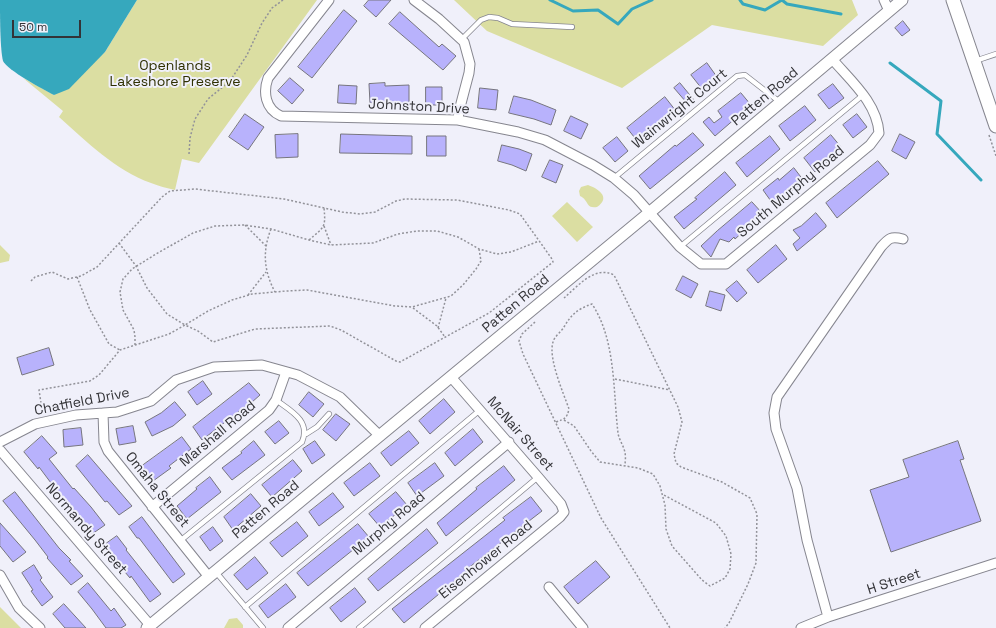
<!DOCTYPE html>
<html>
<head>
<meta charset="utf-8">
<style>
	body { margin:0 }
	#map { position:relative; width:996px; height:628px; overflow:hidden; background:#f0f0fa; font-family:"Space Grotesk",sans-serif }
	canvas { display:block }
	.scale { position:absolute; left:12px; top:20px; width:69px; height:18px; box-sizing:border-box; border:2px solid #333337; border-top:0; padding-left:5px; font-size:12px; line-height:14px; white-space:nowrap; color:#333337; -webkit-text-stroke:3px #f0f0fa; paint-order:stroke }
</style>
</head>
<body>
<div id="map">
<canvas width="996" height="628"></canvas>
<div class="scale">50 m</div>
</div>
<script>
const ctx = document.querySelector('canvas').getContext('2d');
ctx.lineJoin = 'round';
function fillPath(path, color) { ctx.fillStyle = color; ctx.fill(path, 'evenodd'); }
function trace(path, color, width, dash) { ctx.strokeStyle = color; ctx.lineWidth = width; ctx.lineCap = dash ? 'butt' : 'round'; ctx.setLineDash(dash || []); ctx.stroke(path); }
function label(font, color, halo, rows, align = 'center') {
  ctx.font = font + ' "Space Grotesk",sans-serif'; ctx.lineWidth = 4; ctx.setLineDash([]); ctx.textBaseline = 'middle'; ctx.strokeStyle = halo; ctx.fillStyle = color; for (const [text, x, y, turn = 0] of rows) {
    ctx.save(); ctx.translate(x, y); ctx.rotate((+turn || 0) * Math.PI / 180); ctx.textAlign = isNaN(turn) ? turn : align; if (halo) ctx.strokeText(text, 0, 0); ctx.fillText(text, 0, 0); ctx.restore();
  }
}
const green = new Path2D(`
	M137 0H317L199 163 182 159 175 190C167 188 158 186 151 183 115 170 87 142 59 117L63 111 23 78 54 95 105 52Z
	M454 0H852L858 15 823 46 712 25 622 88 487 31Z
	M588 185C597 188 612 197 597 207 588 208 589 205 585 200 584 198 582 197 580 196L579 191 581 187Z
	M567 202 593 227 577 242 552 216Z
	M0 245 10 255 9 261 0 263Z
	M0 607 21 628H0Z
	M237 618 243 625V628H224L229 619Z`);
const water = new Path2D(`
	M0 0H137L105 52 69 89 54 95C44 90 7 70 3 61 0 49 0 15 0 0Z`);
const stream = new Path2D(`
	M550 0 573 11 598 10 618 24 632 9 652 0
	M740 0 743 4 765 10 782 0 787 4 841 14
	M890 63 941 101 937 134 981 180`);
const building = new Path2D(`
	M369 0H391L376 17 364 6Z
	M344 10 357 21 312 78 298 67Z
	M400 12 439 47 442 44 456 56 443 70 389 24Z
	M903 21 910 30 902 36 895 28Z
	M707 63 717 77 702 89 691 75Z
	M290 78 304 90 292 104 278 91Z
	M385 83V86L409 85V103H370L369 84Z
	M680 83 694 100H690L686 102 674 88Z
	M833 84 844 98 829 109 818 95Z
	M339 85 357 86 356 104 338 103Z
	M426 87H442V105H426Z
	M480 88 498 90 496 110 478 108Z
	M741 93 751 105 715 136 703 122 709 117 714 123 722 117 718 111Z
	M514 96 531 100 556 110 551 125 534 119 509 113Z
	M665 97 676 111 638 142 627 128Z
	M805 106 816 120 790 141 779 126Z
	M245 114 264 127 248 150 229 137Z
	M857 114 867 127 853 138 843 125Z
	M571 116 588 124 581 139 564 131Z
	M693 133 704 145 650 189 639 176 675 145 676 146Z
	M298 134V157L276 158 275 135Z
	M341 134 412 136V154L340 153Z
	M900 134 915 142 906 159 892 151Z
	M831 135 841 147 827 159 828 161 815 172 804 158Z
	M427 136H446V156H427Z
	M770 136 780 149 747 177 736 163Z
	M617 137 628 151 615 162 603 148Z
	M502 145 519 149 532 154 526 171 512 165 498 161Z
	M550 160 563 165 556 183 542 177Z
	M878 161 889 174 837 218 826 203Z
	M794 168 804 181 776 204H773L763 190 778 178 779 180Z
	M725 172 736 185 684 229 674 217 697 199 695 198Z
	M752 202 763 214 735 239 734 237 729 242 720 239 711 257 701 246 717 231Z
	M816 213 826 225V227L797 251 793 244 800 238 793 230 801 226Z
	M776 245 787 259 758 283 747 270Z
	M683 276 698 284 691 298 676 290Z
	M737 281 747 293 737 302 726 290Z
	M710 291 725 295 721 311 706 306Z
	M49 348 54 365 22 375 17 358Z
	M203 381 212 394 197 405 188 392Z
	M249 383 260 395 243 410 242 409 202 440 193 427Z
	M309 392 324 404 313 417 299 405Z
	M444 399 455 412 430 434 419 421Z
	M175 402 186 415 173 426 152 436 145 422 161 413Z
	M336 414 350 424 336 441 323 430Z
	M279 421 289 433 275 444 265 432Z
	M133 426 136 442 119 445 116 429Z
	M81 428 83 445 64 447 63 430Z
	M473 429 483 442 455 466 445 453Z
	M409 431 419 443 391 466 381 453Z
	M42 436 57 453 49 459 73 489 74 488 91 507 105 525 92 534 78 515 63 499 39 467 38 469 24 452Z
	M182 437 191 449 169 466 171 468 153 481 142 466Z
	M254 441 265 455 232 480 222 468 242 453 241 452Z
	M315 441 325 455 312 464 303 449Z
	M958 441 964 459 960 460 981 521 891 552 870 490 909 477 903 460Z
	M88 455 132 506 119 515 107 501 105 502 76 466Z
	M293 460 302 471 272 497 262 485Z
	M370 463 380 476 354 496 344 483Z
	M435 463 444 476 417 496 408 483Z
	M504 466 515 480 446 536 437 523 477 489 476 488Z
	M210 477 221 492 187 519 177 506 197 489 196 488Z
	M15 492 59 548 71 560 69 561 83 576 71 585 47 558 48 557 35 540 3 501Z
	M396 492 407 505 380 527 369 514Z
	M333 493 344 507 319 526 309 512Z
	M251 494 261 506 233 530 224 517Z
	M531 497 542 511 467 569 468 570 404 623 392 609 505 520 503 518Z
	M142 517 185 574 173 583 139 538H137L129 527Z
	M297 522 308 536 282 557 270 543Z
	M0 523 26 552 13 562 0 546Z
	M358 524 369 537 308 586 297 573Z
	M213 527 223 541 210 551 200 537Z
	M427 529 438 543 378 591 368 579Z
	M117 536 127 549 126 550 161 594 150 602 131 576 130 578 103 546Z
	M255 557 268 573 247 590 234 575Z
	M596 561 610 577 578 604 564 587Z
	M34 565 42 578 40 580 53 597 42 606 31 591 33 590 22 573Z
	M88 583 111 611 114 608 126 625 121 628H106L92 609 78 592Z
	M286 584 296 597 268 618 259 606Z
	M355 588 366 602 341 622 330 608Z
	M64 604 86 628H65L53 614Z`);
const path = new Path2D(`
	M989 135 996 156
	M189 154 190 138 195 119 208 99 230 81 247 55 262 23 272 8 283 0
	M245 225 266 246
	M324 226 331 245
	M271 229C262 252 264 271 275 292
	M309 240C324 227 326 228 324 208
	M119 243 136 266 147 288 167 314 185 325 208 311 232 300 252 294 286 291 307 290 395 306 412 307 451 296 463 285 476 269 481 261 479 249
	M77 277 90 310 109 344 120 350
	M31 281 35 277 52 272 68 279 81 276 97 267 162 197 170 191 195 189 284 199 342 212 360 214 375 212 396 201 405 199 457 200 509 210 520 214 552 259 553 262 489 313 400 362 396 361 341 330 330 326 255 329 213 342 198 331 185 325 169 334 120 350 99 375 90 381 39 390 41 403
	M248 295 266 272
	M564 298C578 286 595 265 614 275L678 407 682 422 674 454 676 463 681 467 722 482 750 498 757 514 756 563 748 584 729 623 725 628
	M413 308 437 326 445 337
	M535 322 522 334 519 341 523 354 601 518 670 628
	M438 328 446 298
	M135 345V337L134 330 123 310 120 292 123 279 132 269 156 254 193 233 215 226 244 225 271 229 309 240 331 245 373 243 398 234 417 231H437L458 237 479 249 497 254 511 252 539 241
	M615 379 670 390
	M564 420 574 426 591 451 600 462 638 468 653 474 660 486 665 505 666 529 672 546 702 580 710 586 725 578 730 569 731 554 726 536 716 523 662 494
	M556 422C565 419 567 418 569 409 563 392 548 358 553 342 554 337 561 332 564 327 571 315 577 309 592 304 616 340 613 391 618 433 619 440 624 446 625 453 626 457 625 462 625 466`);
const service = new Path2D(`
	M462 39 481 20 489 17 498 18 512 24 572 27
	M975 61 996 54
	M614 178 737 76 745 75 781 103
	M680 247 863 95
	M306 434 317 427 329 414
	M180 541 302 442C311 421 291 411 276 400
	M215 571 263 628
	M245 607 480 410
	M359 628 538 477`);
const minor = new Path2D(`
	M329 0 268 78C263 92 265 109 281 116L458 120 518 132 545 140 593 165 614 178 634 195 680 247 701 264H726L870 145 879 133C877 103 851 81 833 60
	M414 0 439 19 464 42 470 64 469 73 459 111 458 120
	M884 0 889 11
	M103 413 104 442 108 451 209 577
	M0 442 35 424 76 415 117 412 151 401 176 380 214 367 262 365 298 375 340 397 380 436
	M0 450 150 625
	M152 507 269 410 276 400 286 372
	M0 575 19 608 40 628
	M549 587 583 628
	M828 617 807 540 797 488 776 429 774 413 777 397 881 247C889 238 891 236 903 239
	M288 628 509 442
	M425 628 560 517 564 512 561 504 538 477 451 377
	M801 628 828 617 996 563`);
const tertiary = new Path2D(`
	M147 628 649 213 902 0`);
const secondary = new Path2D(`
	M953 0 996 126`);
const parkNames = [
	["Openlands",175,66],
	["Lakeshore Preserve",175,82]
];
const streetNames = [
	["Patten Road",765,97,-40],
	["Johnston Drive",419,107,3],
	["Wainwright Court",680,109,-39],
	["South Murphy Road",791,192,-40],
	["Patten Road",516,304,-40],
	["Chatfield Drive",82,402,-11],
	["Marshall Road",218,434,-40],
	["McNair Street",520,434,49],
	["Omaha Street",157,490,51],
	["Patten Road",266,510,-40],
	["Murphy Road",389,524,-40],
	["Normandy Street",86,529,49],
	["Eisenhower Road",486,560,-39],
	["H Street",894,582,-18]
];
fillPath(green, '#dbdea2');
fillPath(water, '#36a8bd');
trace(stream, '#36a8bd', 3);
fillPath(building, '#b8b2fc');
trace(building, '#76757e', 1);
trace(service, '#86868f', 6);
trace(minor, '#86868f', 11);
trace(tertiary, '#86868f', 13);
trace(secondary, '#86868f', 15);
trace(path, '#929299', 1.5, [2, 2]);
trace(service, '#fff', 4.5);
trace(minor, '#fff', 9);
trace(tertiary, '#fff', 11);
trace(secondary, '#fff', 13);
label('14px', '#2f3001', '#f0f0fa', parkNames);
label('14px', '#333337', '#f0f0fa', streetNames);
</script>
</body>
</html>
